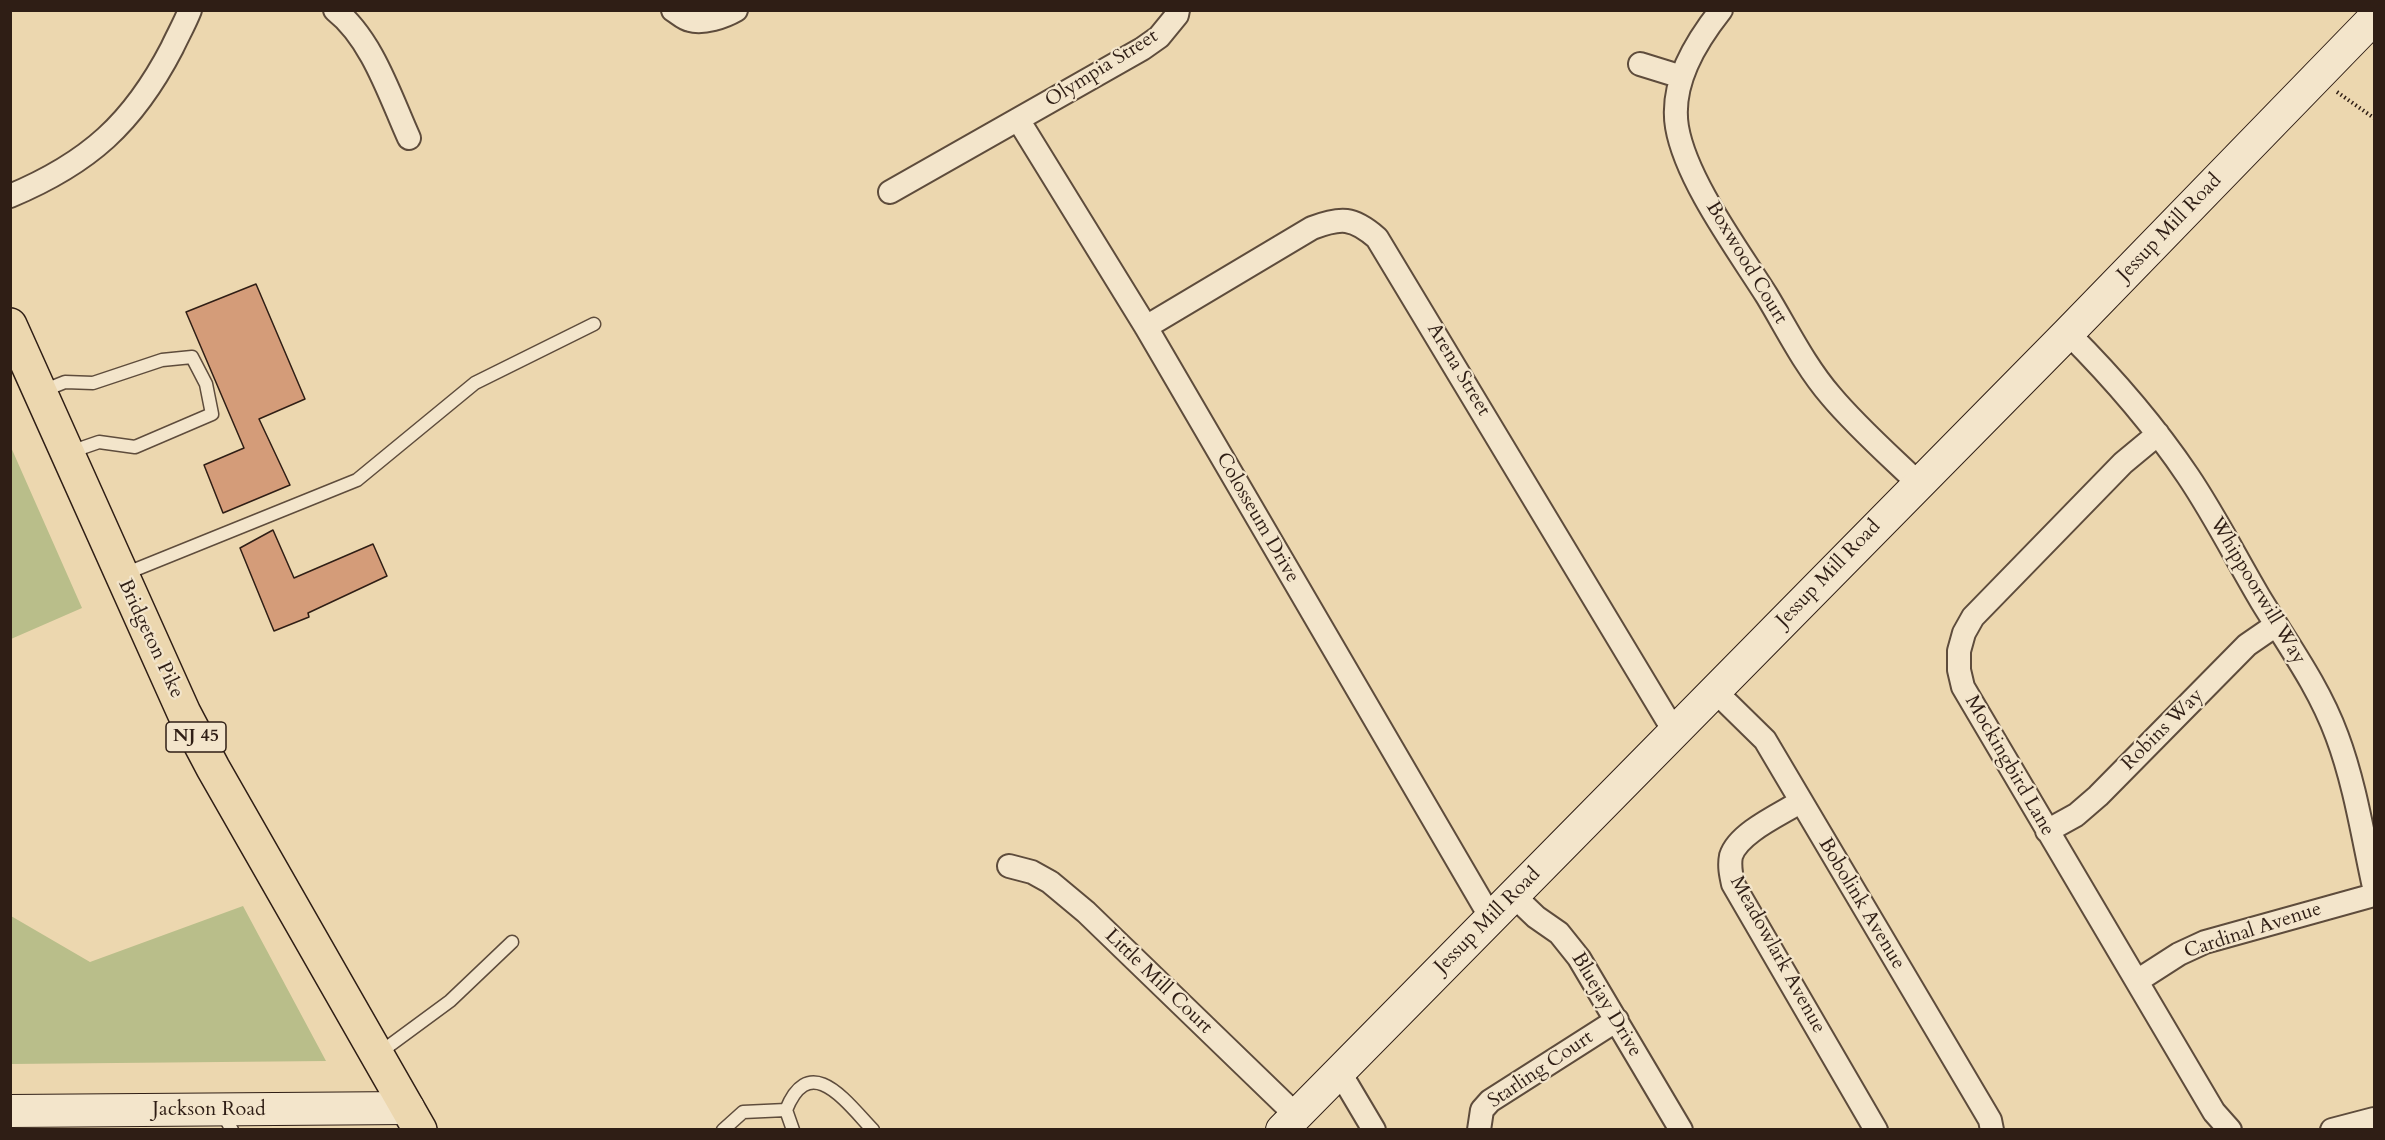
<!DOCTYPE html>
<html>
<head>
<meta charset="utf-8">
<style>
	body { margin:0 }
	#map { position:relative; width:2385px; height:1140px; overflow:hidden; background:#ecd7af; font-family:Cardo,serif }
	canvas { display:block }
	.frame { position:absolute; inset:0; border:12px solid #2f1e15; pointer-events:none }
</style>
</head>
<body>
<div id="map">
<canvas width="2385" height="1140"></canvas>
<div class="frame"></div>
</div>
<script>
const ctx = document.querySelector('canvas').getContext('2d');
ctx.lineJoin = 'round';
function fillPath(path, color) { ctx.fillStyle = color; ctx.fill(path, 'evenodd'); }
function trace(path, color, width, dash) { ctx.strokeStyle = color; ctx.lineWidth = width; ctx.lineCap = dash ? 'butt' : 'round'; ctx.setLineDash(dash || []); ctx.stroke(path); }
function label(font, color, halo, rows, align = 'center') {
  ctx.font = font + ' Cardo,serif'; ctx.lineWidth = 4.5; ctx.setLineDash([]); ctx.textBaseline = 'middle'; ctx.strokeStyle = halo; ctx.fillStyle = color; for (const [text, x, y, turn = 0] of rows) {
    ctx.save(); ctx.translate(x, y); ctx.rotate((+turn || 0) * Math.PI / 180); ctx.textAlign = isNaN(turn) ? turn : align; if (halo) ctx.strokeText(text, 0, 0); ctx.fillText(text, 0, 0); ctx.restore();
  }
}
const green = new Path2D(`
	M10 445 82 608 11 639H10Z
	M243 906 326 1061 11 1064V916L90 962Z`);
const building = new Path2D(`
	M256 284 305 399 259 419 290 485 223 513 204 465 244 448 186 312Z
	M273 530 294 578 373 544 387 576 308 613 309 617 274 631 240 548Z`);
const path = new Path2D(`
	M2337 92 2374 118`);
const lane = new Path2D(`
	M40 392 65 382 93 383 162 360 192 357 206 384 212 414 135 447 99 442 70 452
	M122 575 357 480 475 383 594 324
	M378 1054 450 1001 512 942
	M221 1111 232 1130
	M723 1130 743 1112 786 1110
	M793 1130 786 1110C810 1050 847 1103 873 1130`);
const street = new Path2D(`
	M335 10C372 39 390 96 409 138
	M673 10C678 13 684 19 690 20 703 24 724 17 736 10
	M1721 10C1695 43 1670 84 1677 127 1686 180 1738 250 1767 296 1787 329 1805 366 1831 396 1857 427 1889 455 1918 483
	M1640 64 1682 77
	M1019 121 1146 327 1491 918
	M890 192 1142 49 1159 37 1177 15 1178 10
	M10 196C89 163 133 123 172 48 178 35 185 23 190 10
	M1146 327 1312 228C1341 217 1353 217 1377 238L1674 731
	M2068 333C2112 377 2153 424 2188 476 2215 516 2237 560 2262 602 2289 646 2319 687 2337 736 2355 784 2363 837 2374 887
	M2158 434 2123 463 1973 617 1964 633 1959 651V670L1963 687 2214 1112 2230 1130
	M1715 691 1765 740 1990 1120 1992 1130
	M1800 802C1781 814 1738 833 1731 856 1729 866 1731 875 1733 884L1876 1130
	M2047 831 2076 815 2098 796 2247 645 2276 625
	M1009 866 1032 872 1050 882 1086 912 1296 1115
	M1513 895 1536 917 1559 933 1579 958 1681 1130
	M2137 981 2179 954 2205 942 2374 895
	M1339 1071 1374 1130
	M1479 1130 1482 1110 1490 1101 1617 1020
	M2332 1130 2374 1119`);
const secondary = new Path2D(`
	M10 1111 408 1108
	M1282 1130 2068 333 2374 18`);
const primary = new Path2D(`
	M10 325 184 713 213 768 420 1130`);
const shields = [
	[196,737,60]
];
const shieldNames = [
	["NJ 45",196,737]
];
const streetNames = [
	["Olympia Street",1102,69,-32],
	["Jessup Mill Road",2170,228,-46],
	["Boxwood Court",1746,263,59],
	["Arena Street",1458,370,59],
	["Colosseum Drive",1257,518,60],
	["Jessup Mill Road",1829,574,-46],
	["Whippoorwill Way",2257,591,59],
	["Bridgeton Pike",150,639,65],
	["Robins Way",2163,730,-45],
	["Mockingbird Lane",2009,766,60],
	["Bobolink Avenue",1861,904,59],
	["Jessup Mill Road",1488,921,-45],
	["Cardinal Avenue",2253,931,-18],
	["Meadowlark Avenue",1777,955,61],
	["Little Mill Court",1158,982,44],
	["Bluejay Drive",1606,1005,59],
	["Starling Court",1541,1070,-34],
	["Jackson Road",209,1110]
];
fillPath(green, '#b9be8a');
fillPath(building, '#d49c79');
trace(building, '#2f1e15', 1.5);
trace(lane, '#5e4c3c', 15);
trace(street, '#5e4c3c', 26);
trace(secondary, '#2f1e15', 34);
trace(primary, '#2f1e15', 36);
trace(path, '#2f1e15', 4, [1.5, 3]);
trace(lane, '#f3e5cb', 12);
trace(street, '#f3e5cb', 22);
trace(secondary, '#f3e5cb', 32);
trace(primary, '#ecd7af', 33);
for (const [x, y, w] of shields) { const box = new Path2D(); box.roundRect(x - w / 2, y - 15, w, 30, 4.5); ctx.fillStyle = '#f3e5cb'; ctx.fill(box); trace(box, '#2f1e15', 1.5); }
label('bold 18px', '#2f1e15', null, shieldNames);
label('20px', '#2f1e15', '#f3e5cb', streetNames);
</script>
</body>
</html>
